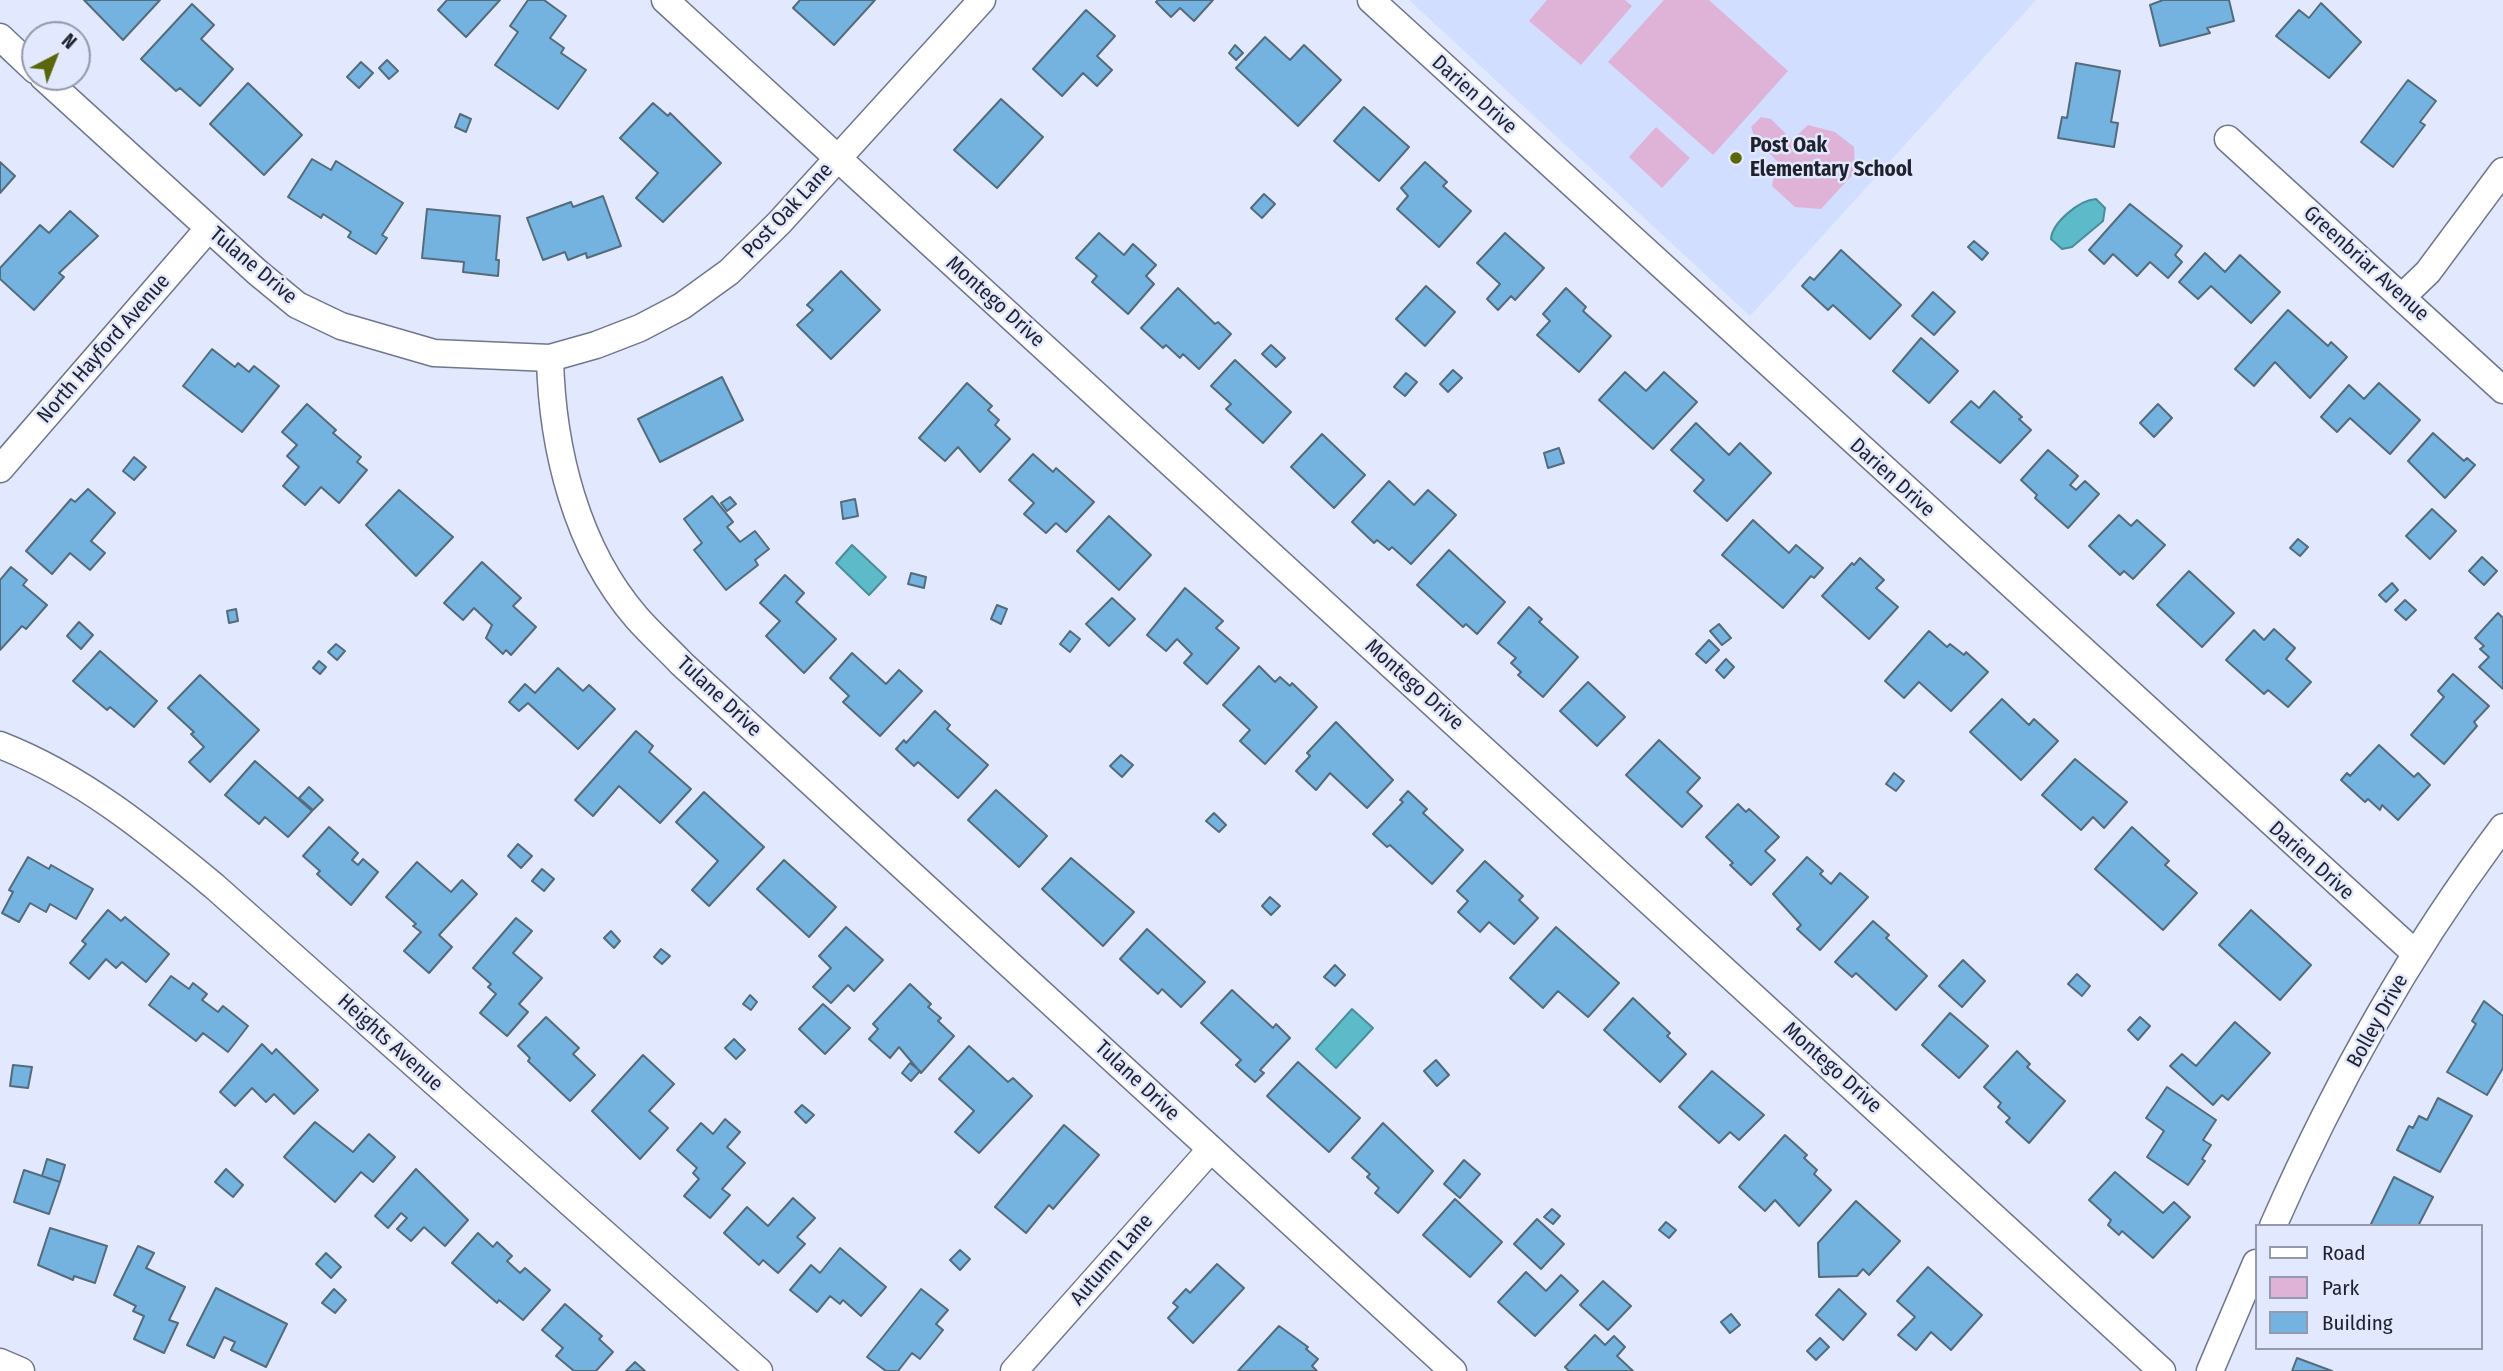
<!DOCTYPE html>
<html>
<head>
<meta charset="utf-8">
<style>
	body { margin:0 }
	#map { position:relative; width:2503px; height:1371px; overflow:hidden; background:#e2e9ff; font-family:"Fira Sans Condensed",sans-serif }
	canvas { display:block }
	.legend { position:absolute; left:2255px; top:1224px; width:228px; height:126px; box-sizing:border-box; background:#e2e9ff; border:2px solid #9499ab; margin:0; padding:9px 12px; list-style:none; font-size:21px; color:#1f222c }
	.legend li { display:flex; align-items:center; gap:14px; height:35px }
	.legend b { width:35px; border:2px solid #9499ab }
	.north { position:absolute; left:21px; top:21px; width:70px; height:70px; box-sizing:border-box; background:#e2e9ff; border:2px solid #9499ab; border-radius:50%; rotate:42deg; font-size:19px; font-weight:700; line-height:28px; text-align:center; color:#1f222c }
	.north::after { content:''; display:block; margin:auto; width:24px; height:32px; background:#5a660a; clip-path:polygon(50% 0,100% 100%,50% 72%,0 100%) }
</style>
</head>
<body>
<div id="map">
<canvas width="2503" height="1371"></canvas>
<ul class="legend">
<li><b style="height:9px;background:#fff"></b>Road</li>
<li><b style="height:19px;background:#deb3d7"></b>Park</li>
<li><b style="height:19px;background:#74b3df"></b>Building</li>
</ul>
<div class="north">N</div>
</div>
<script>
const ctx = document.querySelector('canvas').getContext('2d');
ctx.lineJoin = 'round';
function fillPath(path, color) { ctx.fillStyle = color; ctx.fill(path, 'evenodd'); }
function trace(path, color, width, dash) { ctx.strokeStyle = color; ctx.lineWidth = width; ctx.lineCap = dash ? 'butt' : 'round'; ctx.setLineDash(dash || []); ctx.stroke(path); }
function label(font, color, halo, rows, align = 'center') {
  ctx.font = font + ' "Fira Sans Condensed",sans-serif'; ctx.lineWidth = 5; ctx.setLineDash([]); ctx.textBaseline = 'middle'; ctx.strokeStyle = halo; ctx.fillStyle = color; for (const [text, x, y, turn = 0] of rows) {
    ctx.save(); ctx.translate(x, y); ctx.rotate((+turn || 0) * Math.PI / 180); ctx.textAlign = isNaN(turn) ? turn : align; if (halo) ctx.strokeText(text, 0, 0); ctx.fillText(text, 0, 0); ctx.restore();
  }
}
const built = new Path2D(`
	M1409 0H2036L1750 316Z`);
const green = new Path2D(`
	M1547 0H1625L1632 6 1581 65 1529 21Z
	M1664 0H1709L1788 71 1713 155 1608 62Z
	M1761 117 1771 119 1792 140 1808 125 1835 132 1854 147 1855 172 1821 209 1795 207 1772 186 1777 161 1755 139 1751 127Z
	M1656 127 1690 158 1662 188 1629 157Z`);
const water = new Path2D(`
	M2096 199 2105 208 2103 221 2072 247 2062 249 2051 239C2052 223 2079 200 2096 199Z
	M852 545 886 577 869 595 836 563Z
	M1352 1009 1373 1028 1336 1068 1316 1049Z`);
const building = new Path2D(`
	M84 0H160L123 40Z
	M447 0H500L466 37 438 10Z
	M528 0H544L566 16 550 38 564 48 561 53 586 70 558 109 495 65 518 32 510 26Z
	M800 0H875L834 45 793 8Z
	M1158 0H1213L1194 21 1180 8 1171 17 1156 2Z
	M2163 0H2229L2234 21 2207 28 2210 33 2160 46 2150 5Z
	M2321 3 2361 42 2329 78 2276 36 2299 10 2309 18Z
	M192 4 214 25 201 39 233 69 200 106 180 88 176 91 141 59Z
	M1086 10 1115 36 1097 56 1112 70 1097 86 1083 73 1062 96 1033 69Z
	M1265 37 1290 60 1304 45 1341 80 1298 126 1236 68Z
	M1235 45 1243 53 1236 60 1229 53Z
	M387 60 398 71 389 79 379 68Z
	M361 62 373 73 359 88 347 77Z
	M2076 63 2120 71 2111 122 2118 123 2114 147 2058 138 2062 117 2067 118Z
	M2408 80 2436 101 2420 122 2425 125 2393 167 2361 142Z
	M248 83 302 135 264 175 210 124Z
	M1001 99 1043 137 997 188 954 150Z
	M653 103 668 116 670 113 721 163 663 222 636 198 658 173 620 138Z
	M1364 107 1409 147 1379 181 1334 141Z
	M460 114 471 119 466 132 455 127Z
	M312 159 331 170 336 161 403 203 382 235 387 238 376 254 348 237 351 232 323 214 321 218 288 197Z
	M0 162 15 176 0 193Z
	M1425 162 1447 182 1443 186 1471 211 1439 247 1397 209 1408 196 1401 188Z
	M1264 194 1275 204 1262 218 1251 208Z
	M603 196 621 246 587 258 586 253 568 260 565 252 543 260 527 218 571 202 573 207Z
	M2130 204 2182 246 2175 255 2182 262 2168 278 2150 262 2137 276 2113 254 2104 264 2089 250Z
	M427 209 500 216 496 260H499L498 276 463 272 464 262 422 258Z
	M70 211 98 236 59 273 64 277 34 310 0 279V268L40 225 49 233Z
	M1099 233 1124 255 1133 244 1156 265 1146 276 1154 284 1128 314 1092 282 1097 276 1076 258Z
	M1505 233 1544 268 1515 300 1511 296 1498 310 1487 299 1500 284 1477 263Z
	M1974 241 1988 253 1982 260 1968 247Z
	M1841 250 1901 305 1870 339 1833 305 1828 310 1802 286 1810 277 1814 280Z
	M2205 253 2225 272 2240 255 2280 292 2251 323 2211 286 2198 299 2179 282Z
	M841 271 880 310 831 359 797 325 813 310 807 305Z
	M1426 286 1455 312 1425 346 1396 319Z
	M1178 288 1215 324 1218 322 1231 334 1199 369 1183 354 1180 358 1166 345 1163 348 1141 328Z
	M1566 288 1586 307 1583 311 1611 336 1579 372 1537 335 1550 321 1543 314Z
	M1933 292 1955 312 1934 335 1912 316Z
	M2288 310 2328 346 2331 342 2347 357 2310 398 2275 362 2254 386 2235 369Z
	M1921 338 1958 371 1929 403 1893 371Z
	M1271 345 1285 358 1276 367 1262 354Z
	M212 349 235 367 238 363 249 372 254 366 279 386 242 432 183 386Z
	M1235 360 1291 412 1263 443 1226 409 1231 404 1211 386Z
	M1453 370 1462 378 1448 392 1440 384Z
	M1625 372 1646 391 1664 372 1697 402 1653 449 1599 400Z
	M1406 373 1417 382 1405 396 1394 387Z
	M722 377 743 420 660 462 638 419Z
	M967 383 992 406 988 410 999 420 995 425 1010 439 980 472 958 447 945 461 919 438Z
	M2379 383 2420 420 2390 454 2350 418 2337 432 2321 417 2349 385 2364 399Z
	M1994 391 2022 417 2019 419 2031 430 2000 463 1951 422 1971 401 1979 408Z
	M307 404 336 430 333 433 361 457 357 462 367 470 339 503 321 487 305 505 283 486 299 467 287 456 297 445 282 432Z
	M2158 404 2172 418 2154 437 2140 423Z
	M1696 423 1729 455 1740 443 1771 473 1727 521 1694 491 1704 480 1671 450Z
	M2433 433 2464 461 2467 458 2475 465 2445 498 2408 461Z
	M1322 434 1365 475 1334 508 1291 467Z
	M1559 448 1564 463 1548 468 1544 453Z
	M2048 450 2078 476 2070 485 2076 490 2085 481 2099 494 2068 528 2035 498 2037 495 2021 480Z
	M1033 454 1053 472 1056 468 1094 502 1066 532 1056 523 1046 533 1024 514 1034 503 1009 480Z
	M134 457 146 467 134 480 123 471Z
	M1389 481 1414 505 1428 490 1456 515 1411 564 1392 547 1389 550 1377 540 1374 543 1352 522Z
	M88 489 115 513 91 541 105 553 90 570 70 553 52 574 26 551 71 499 75 502Z
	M399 490 453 537 416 576 366 525Z
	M712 496 733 522 727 527 740 542 755 531 769 549 755 560 758 565 726 590 694 550 702 543 684 519Z
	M730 497 736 504 727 511 721 503Z
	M855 499 858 516 843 519 841 502Z
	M2432 509 2456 531 2430 559 2406 536Z
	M2119 515 2131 526 2137 520 2165 545 2133 579 2124 571 2120 575 2089 546Z
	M1109 516 1151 555 1119 590 1077 551Z
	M1753 520 1789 553 1796 545 1823 568 1814 578 1811 576 1783 608 1722 555Z
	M2298 539 2308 547 2300 556 2290 548Z
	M1449 550 1505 602 1477 634 1466 624 1463 627 1417 585Z
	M2482 557 2497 571 2484 585 2469 571Z
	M1860 558 1884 580 1876 588 1898 607 1869 639 1822 596 1852 563 1854 565Z
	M482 562 521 598 513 606 536 627 511 655 506 650 503 654 486 638 492 625 474 608 463 620 444 603Z
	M11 567 27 580 23 585 47 605 26 629 22 626 0 650V580Z
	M2189 571 2234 613 2202 647 2157 605Z
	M911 573 926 577 924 588 908 584Z
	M785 575 804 593 796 602 836 639 804 673 766 636 780 621 760 603Z
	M2392 583 2398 590 2386 602 2379 595Z
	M1185 588 1223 621 1216 628 1239 648 1207 684 1184 663 1192 654 1177 639 1166 651 1147 635Z
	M1112 598 1135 619 1109 646 1086 624Z
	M2405 600 2416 610 2406 620 2395 610Z
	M997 605 1007 609 1001 624 991 619Z
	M1529 607 1542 619 1539 622 1578 657 1543 697 1518 675 1521 672 1511 663 1516 658 1498 643Z
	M236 609 238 621 229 623 227 611Z
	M2498 613 2503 618V689L2479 667 2489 657 2480 649 2484 646 2475 638Z
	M79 622 93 635 81 649 67 636Z
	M1719 624 1731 638 1722 645 1710 631Z
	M2274 629 2295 648 2286 659 2311 682 2288 707 2268 690 2264 694 2226 660 2254 630 2264 640Z
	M1070 631 1080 639 1070 652 1060 644Z
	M1929 631 1947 647 1950 644 1964 655 1966 652 1988 672 1951 711 1919 682 1904 698 1885 681Z
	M1709 640 1719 650 1706 663 1696 654Z
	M336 644 345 651 337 660 328 652Z
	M100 651 157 701 134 727 110 707 107 710 73 681Z
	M852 653 886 684 899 670 922 691 880 736 843 702 849 696 830 678Z
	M1726 659 1734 667 1724 678 1716 670Z
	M319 661 326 667 320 674 313 668Z
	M1259 666 1275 682 1280 677 1290 686 1292 683 1317 707 1265 764 1240 741 1250 730 1223 705Z
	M558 668 583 691 589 685 615 709 578 749 528 703 519 711 509 702 525 684 535 693Z
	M2453 674 2489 706 2474 722 2477 726 2444 764 2411 735 2444 697 2438 691Z
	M200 675 259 730 210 782 189 762 204 747 191 734 194 732 168 708Z
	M1588 682 1625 717 1597 746 1560 711Z
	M2002 699 2029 725 2034 719 2058 741 2021 780 1970 732Z
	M935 711 950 725 947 729 988 765 958 798 918 762 914 766 896 749 904 740 906 743Z
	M1336 722 1393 780 1367 808 1330 773 1316 790 1296 771 1310 756 1307 753Z
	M636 731 653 746 649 752 691 789 660 823 619 786 593 816 575 800Z
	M1659 740 1700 778 1687 792 1702 806 1682 827 1626 775Z
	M2379 745 2414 777 2418 773 2430 785 2398 820 2382 805 2380 810 2368 799 2365 802 2341 780 2347 773 2350 776Z
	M1121 755 1133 765 1122 777 1110 766Z
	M2075 759 2127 802 2104 828 2093 817 2081 830 2042 795Z
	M255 761 312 811 288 837 265 817 259 824 225 795Z
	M1894 773 1904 781 1896 791 1886 784Z
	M309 787 323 800 313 810 299 798Z
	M996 790 1047 836 1019 867 968 820Z
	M1408 791 1427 809 1423 813 1463 850 1432 884 1390 845 1387 847 1373 834 1403 802 1400 800Z
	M704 792 764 847 709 906 692 890 718 861 676 822Z
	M1738 804 1746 812 1749 809 1779 837 1765 851 1775 860 1751 885 1730 865 1733 863 1706 837Z
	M1214 813 1226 825 1219 832 1206 821Z
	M329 827 358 853 352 860 358 865 363 859 378 872 351 905 317 874 320 871 303 856Z
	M2132 827 2169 861 2165 865 2197 893 2163 930 2095 869Z
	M518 844 532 856 521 868 508 856Z
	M28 857 49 869 51 865 93 889 76 919 50 904 46 912 30 903 19 922 2 913 13 892 9 890Z
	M1807 857 1823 871 1820 874 1831 884 1840 873 1868 897 1820 950 1797 929 1801 925 1773 894Z
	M1071 858 1134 912 1103 946 1042 889Z
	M784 860 836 907 809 937 757 889Z
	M1485 861 1523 896 1519 900 1538 918 1514 944 1489 922 1480 932 1458 912 1468 901 1457 891Z
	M417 862 451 892 462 880 477 894 439 935 452 947 429 973 404 951 421 932 413 926 416 924 386 897Z
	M542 869 554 879 544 891 532 881Z
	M1270 897 1280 906 1271 915 1262 906Z
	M108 910 121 921 125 917 169 954 146 982 122 962 116 968 106 959 89 979 70 963 86 944 82 941Z
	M2251 910 2311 965 2280 1000 2219 945Z
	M516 918 532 931 513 953 542 978 519 1004 528 1012 507 1036 480 1013 496 994 488 987 491 984 473 968Z
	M1873 921 1889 935 1886 938 1927 976 1896 1010 1856 973 1852 977 1835 962Z
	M846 927 883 960 854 991 848 985 831 1003 813 987 831 968 819 956Z
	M1556 927 1619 983 1588 1017 1558 991 1543 1008 1510 978Z
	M1147 929 1205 982 1181 1007 1162 989 1158 994 1120 959Z
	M611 931 620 941 614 948 604 938Z
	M661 949 670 956 662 964 654 957Z
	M1963 960 1985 981 1962 1007 1939 986Z
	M1335 965 1345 975 1335 986 1324 977Z
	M2077 974 2090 986 2082 996 2068 984Z
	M171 976 189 989 193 983 207 994 202 1000 218 1012 223 1006 248 1026 228 1052 203 1033 196 1041 149 1005Z
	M910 984 931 1004 928 1007 941 1018 938 1021 954 1036 921 1073 899 1047 890 1058 869 1039 878 1029 873 1024Z
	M1232 990 1273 1028 1276 1024 1290 1038 1260 1070 1264 1073 1255 1082 1236 1065 1241 1060 1201 1023Z
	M750 995 757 1002 751 1010 743 1004Z
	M1633 998 1670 1033 1667 1036 1686 1054 1660 1082 1604 1030Z
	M2484 1001 2503 1016V1068L2487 1095 2447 1072 2476 1024 2472 1021Z
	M823 1004 850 1028 825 1054 799 1029Z
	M1950 1013 1988 1046 1959 1078 1922 1045Z
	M546 1017 579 1048 573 1054 595 1075 570 1101 528 1061 530 1058 518 1046Z
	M2140 1017 2150 1026 2138 1040 2128 1030Z
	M2235 1022 2270 1053 2228 1100 2222 1095 2213 1105 2170 1066 2182 1054 2196 1066Z
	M734 1039 745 1050 736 1059 725 1048Z
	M262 1044 272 1054 276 1049 318 1090 294 1114 274 1094 266 1102 252 1088 235 1106 220 1092Z
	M969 1046 1008 1082 1013 1078 1032 1096 979 1153 955 1132 974 1111 939 1079Z
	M2017 1051 2030 1064 2027 1067 2065 1101 2029 1143 2006 1122 2010 1118 1998 1107 2001 1103 1984 1087Z
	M643 1055 674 1084 649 1111 668 1128 640 1159 592 1111Z
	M1436 1060 1449 1075 1437 1086 1424 1071Z
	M1298 1062 1360 1118 1329 1152 1267 1096Z
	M910 1063 920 1071 911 1081 902 1073Z
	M13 1065 32 1067 28 1088 10 1086Z
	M1712 1071 1764 1115 1739 1140 1730 1132 1719 1143 1679 1107Z
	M2167 1087 2216 1120 2203 1140 2211 1145 2202 1159 2205 1161 2188 1185 2147 1157 2164 1131 2146 1118Z
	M2438 1098 2472 1116 2440 1172 2397 1150 2409 1126 2413 1128 2419 1116 2427 1120Z
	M802 1105 814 1115 806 1123 795 1112Z
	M725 1119 740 1132 727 1147 745 1163 722 1189 730 1195 710 1218 684 1196 699 1179 693 1173 697 1168 677 1150 701 1123 713 1134Z
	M315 1122 353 1152 369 1134 395 1157 373 1182 361 1172 335 1202 284 1157Z
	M1383 1123 1433 1171 1398 1213 1375 1193 1379 1188 1367 1177 1370 1174 1352 1158Z
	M1064 1125 1099 1155 1053 1209 1049 1205 1026 1233 995 1207Z
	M1785 1135 1807 1155 1804 1158 1817 1170 1814 1174 1831 1190 1799 1226 1775 1200 1765 1211 1739 1187Z
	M47 1159 65 1165 60 1182 42 1176Z
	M1464 1160 1480 1174 1460 1198 1444 1184Z
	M226 1169 243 1185 233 1197 215 1182Z
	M416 1169 468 1220 445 1246 424 1227 411 1241 397 1229 407 1218 401 1213 388 1228 375 1216Z
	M24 1170 60 1182 49 1214 14 1202Z
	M2115 1172 2163 1213 2174 1202 2190 1217 2153 1258 2122 1231 2119 1235 2108 1225 2111 1220 2089 1200Z
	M2394 1177 2433 1197 2418 1226H2370Z
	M793 1198 815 1218 797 1237 805 1244 778 1273 763 1260 759 1265 724 1233 747 1207 768 1226Z
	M1455 1199 1502 1242 1470 1277 1423 1235Z
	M1856 1201 1900 1241 1869 1275 1863 1269 1857 1276 1819 1277 1818 1243Z
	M1552 1209 1560 1216 1553 1224 1544 1217Z
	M1537 1219 1564 1244 1541 1269 1514 1244Z
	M1666 1222 1676 1230 1669 1238 1659 1230Z
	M50 1228 107 1246 95 1283 74 1276 73 1280 38 1265Z
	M478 1233 493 1247 497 1242 512 1256 507 1261 520 1273 525 1268 550 1290 523 1320 499 1300 497 1303 452 1263Z
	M138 1246 154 1253 146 1268 185 1287 169 1320 178 1323 164 1353 134 1339 144 1316 133 1311 136 1306 114 1295Z
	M840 1248 886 1287 861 1316 843 1300 840 1304 830 1296 817 1312 790 1290 811 1265 820 1273Z
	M960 1250 970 1259 960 1270 950 1260Z
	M326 1253 341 1267 331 1278 316 1264Z
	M1217 1264 1244 1288 1193 1343 1168 1318 1178 1307 1173 1303 1186 1289 1190 1293Z
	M1928 1267 1982 1315 1951 1350 1931 1332 1916 1350 1898 1335 1915 1317 1897 1301Z
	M1526 1272 1546 1291 1561 1275 1578 1291 1535 1336 1498 1302Z
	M1603 1281 1631 1306 1608 1330 1580 1305Z
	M216 1288 287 1324 266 1367 231 1350 235 1342 224 1337 214 1358 187 1345Z
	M334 1289 346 1300 335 1313 322 1303Z
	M921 1289 948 1310 936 1324 943 1330 920 1359 912 1353 898 1371H886L867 1357Z
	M1839 1289 1866 1314 1843 1340 1816 1315Z
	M565 1304 602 1336 599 1339 613 1352 596 1371H574L556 1356 563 1348 542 1330Z
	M1731 1314 1740 1325 1730 1333 1721 1322Z
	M1279 1326 1308 1347 1306 1349 1318 1359 1312 1366 1317 1371H1238Z
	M1595 1335 1605 1345 1614 1336 1625 1347 1617 1356 1633 1371H1569L1565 1367Z
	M1820 1338 1829 1347 1816 1360 1807 1351Z
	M2297 1358 2332 1371H2292Z
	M635 1362 645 1371H626Z`);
const minor = new Path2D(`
	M665 0 2162 1371
	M1371 0 2416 954
	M0 37 35 70
	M43 77 257 272 297 305 341 326 434 353 550 358 596 345 640 328 682 306 729 272 779 223 982 0
	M2228 139 2503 390
	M2402 297 2428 272 2503 171
	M550 358C552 448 576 548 637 618 651 634 667 648 682 664L1453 1371
	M0 469 208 229
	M0 745C82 777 148 831 214 886L759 1371
	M2273 1226C2334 1087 2411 949 2503 827
	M0 1362 21 1371
	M1014 1371 1211 1149
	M2210 1371 2256 1263`);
const markers = [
	[1736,158,7,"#5a660a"]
];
const streetNames = [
	["Darien Drive",1474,95,42],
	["Post Oak Lane",788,211,-47],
	["Greenbriar Avenue",2366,264,42],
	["Tulane Drive",253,266,40],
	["Montego Drive",995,302,42],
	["North Hayford Avenue",104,349,-49],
	["Darien Drive",1892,478,42],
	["Montego Drive",1414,685,42],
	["Tulane Drive",719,697,43],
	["Darien Drive",2311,861,42],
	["Bolley Drive",2378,1021,-61],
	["Heights Avenue",390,1043,42],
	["Montego Drive",1832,1068,42],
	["Tulane Drive",1137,1081,43],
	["Autumn Lane",1112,1260,-49]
];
const poiNames = [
	["Post Oak",1750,146],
	["Elementary School",1750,170]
];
fillPath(built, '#d2deff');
fillPath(green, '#deb3d7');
fillPath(water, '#5dbac9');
trace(water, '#4a8c9a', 2);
fillPath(building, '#74b3df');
trace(building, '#546b7b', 2);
trace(minor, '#6f778e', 29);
trace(minor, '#fff', 26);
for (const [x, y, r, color] of markers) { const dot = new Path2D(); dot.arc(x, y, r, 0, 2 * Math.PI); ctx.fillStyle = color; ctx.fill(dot); trace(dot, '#e2e9ff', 2.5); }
label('21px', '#1f222c', '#e2e9ff', streetNames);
label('bold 21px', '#1f222c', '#e2e9ff', poiNames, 'left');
</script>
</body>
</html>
